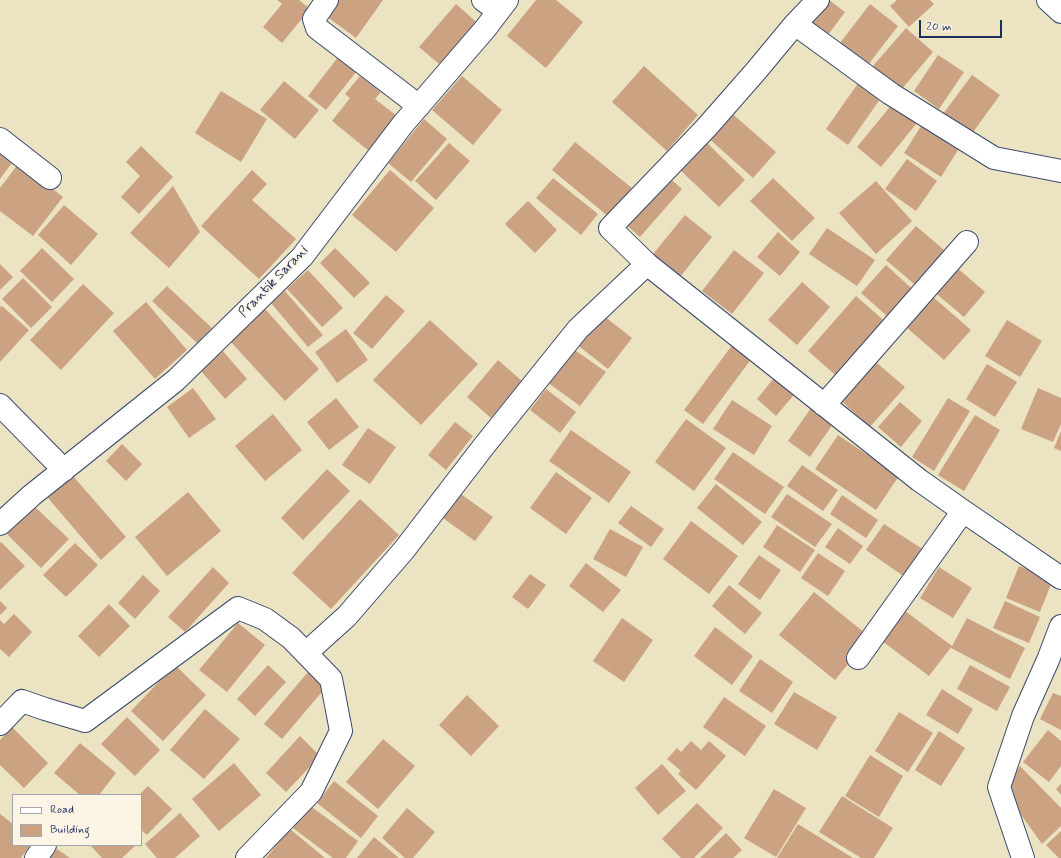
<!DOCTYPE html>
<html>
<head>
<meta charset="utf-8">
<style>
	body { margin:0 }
	#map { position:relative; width:1061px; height:858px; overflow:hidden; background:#ebe3c2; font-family:Mynerve,sans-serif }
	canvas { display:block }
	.legend { position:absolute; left:12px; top:794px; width:130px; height:52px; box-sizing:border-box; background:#fcf5e5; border:1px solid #a2a6af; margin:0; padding:5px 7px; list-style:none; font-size:12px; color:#1b2f5e }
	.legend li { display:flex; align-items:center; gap:8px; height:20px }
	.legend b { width:20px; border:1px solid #a2a6af }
	.scale { position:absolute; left:919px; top:20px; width:83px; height:18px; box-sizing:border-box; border:2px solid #1b2f5e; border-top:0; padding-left:5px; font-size:12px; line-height:14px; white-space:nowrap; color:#1b2f5e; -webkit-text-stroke:3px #fcf5e5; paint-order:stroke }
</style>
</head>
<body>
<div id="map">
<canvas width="1061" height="858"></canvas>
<ul class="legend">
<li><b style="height:5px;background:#fff"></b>Road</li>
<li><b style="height:11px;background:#cba383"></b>Building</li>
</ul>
<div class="scale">20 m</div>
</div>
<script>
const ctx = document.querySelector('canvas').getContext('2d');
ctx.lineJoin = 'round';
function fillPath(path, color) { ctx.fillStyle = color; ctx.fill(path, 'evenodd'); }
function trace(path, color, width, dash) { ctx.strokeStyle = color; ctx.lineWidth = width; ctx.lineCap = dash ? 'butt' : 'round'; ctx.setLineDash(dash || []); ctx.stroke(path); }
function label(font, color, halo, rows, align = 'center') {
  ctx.font = font + ' Mynerve,sans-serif'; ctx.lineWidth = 3; ctx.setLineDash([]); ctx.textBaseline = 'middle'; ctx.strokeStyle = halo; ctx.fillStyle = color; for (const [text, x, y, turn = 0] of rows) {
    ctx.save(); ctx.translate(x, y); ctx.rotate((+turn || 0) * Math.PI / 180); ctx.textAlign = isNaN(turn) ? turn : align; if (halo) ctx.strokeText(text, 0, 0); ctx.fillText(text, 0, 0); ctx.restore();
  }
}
const building = new Path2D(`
	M277 0H299L310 9 282 43 263 27 282 4Z
	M337 0H383L356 38 326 16Z
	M536 0H556L583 22 546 68 507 36Z
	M829 0 845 12 828 35 810 22Z
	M897 0H930L934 4 909 27 890 6Z
	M456 4 481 26 445 69 419 47Z
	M870 4 898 26 868 65 840 43Z
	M906 28 933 52 901 90 873 66Z
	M342 52 360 67 326 110 308 96Z
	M938 55 964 72 939 109 914 91Z
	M644 66 698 115 667 151 612 102Z
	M972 75 1000 95 971 135 943 114Z
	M360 76 381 92 375 99 397 116 369 151 332 121 350 98 345 94Z
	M462 76 502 110 473 145 432 110Z
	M861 79 883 95 848 145 826 129Z
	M284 81 319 110 295 139 260 110Z
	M221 91 267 119 241 162 195 133Z
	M893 103 917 123 881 167 857 147Z
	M728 110 776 152 753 178 705 135Z
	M424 119 447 139 411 182 388 163Z
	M923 123 960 147 941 177 904 153Z
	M703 139 745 180 719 207 676 166Z
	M575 142 632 188 609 217 552 170Z
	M449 143 470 161 436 200 415 181Z
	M141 146 173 177 139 214 121 197 140 176 126 162Z
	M0 150 14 160 0 179Z
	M907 159 937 181 916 211 885 189Z
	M19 163 63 197 33 236 0 211V188Z
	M252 170 267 184 252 200 296 239 259 279 201 226Z
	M390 170 434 208 396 252 352 215Z
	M666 175 682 189 640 237 624 223Z
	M553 178 598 214 581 235 536 198Z
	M773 178 815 218 792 241 750 201Z
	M876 181 912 221 876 254 839 213Z
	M173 186 200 232 169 268 130 233Z
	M528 201 557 230 535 253 505 224Z
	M64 205 98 234 71 265 38 235Z
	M685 215 712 237 680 277 653 254Z
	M916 226 951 256 921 290 886 260Z
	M827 228 875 260 857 286 809 254Z
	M778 232 800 252 780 276 757 257Z
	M42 248 74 279 52 302 20 271Z
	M335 248 370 283 354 298 320 263Z
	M734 250 764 273 732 314 702 291Z
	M0 264 13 277 0 290Z
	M886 265 919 295 895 323 861 293Z
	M955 266 985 292 964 317 933 291Z
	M308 270 343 308 322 327 287 289Z
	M23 278 52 307 31 328 2 299Z
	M802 282 830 307 797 345 768 320Z
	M83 284 114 313 61 370 30 340Z
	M167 286 212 328 197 343 152 301Z
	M285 291 323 335 308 347 271 303Z
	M386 295 405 311 372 349 353 333Z
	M856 296 889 325 841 380 808 351Z
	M932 296 971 330 944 360 906 327Z
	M146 302 187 350 155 379 113 331Z
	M2 306 29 330 0 362V307Z
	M265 309 319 369 285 401 230 341Z
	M600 313 632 338 608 369 576 344Z
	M430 320 478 364 421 425 373 380Z
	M1007 320 1042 341 1020 377 985 356Z
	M346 329 368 360 337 383 315 352Z
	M733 344 752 358 703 424 684 410Z
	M572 348 606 372 580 406 547 382Z
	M223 351 247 379 225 399 201 371Z
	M871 358 905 387 870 427 837 397Z
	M498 360 522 381 491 418 467 397Z
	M987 364 1017 382 995 417 966 399Z
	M778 373 798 390 776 416 757 399Z
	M193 388 216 419 189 438 167 407Z
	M1038 388 1061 398V424L1053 442 1021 429Z
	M546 389 576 412 560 433 530 410Z
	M336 398 359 427 329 450 307 422Z
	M948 398 970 411 934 471 912 457Z
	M732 400 772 426 754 455 713 429Z
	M900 402 922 421 901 447 878 427Z
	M811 408 833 424 810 457 788 441Z
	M273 414 302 450 265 481 235 446Z
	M975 415 1000 430 964 491 938 475Z
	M686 419 726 448 694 491 655 462Z
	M455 422 473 436 446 470 428 455Z
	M368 428 396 447 370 484 342 465Z
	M571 430 631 472 609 503 549 461Z
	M1061 431V451L1054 448Z
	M838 435 899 476 876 510 815 469Z
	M122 444 142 464 126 481 106 461Z
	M733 452 784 487 765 514 714 479Z
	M802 465 838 490 823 511 787 486Z
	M327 469 350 491 303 540 281 518Z
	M556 472 592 498 566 534 530 508Z
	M73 476 126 537 101 560 48 498Z
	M716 484 762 522 743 545 697 508Z
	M188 492 221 531 167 576 135 537Z
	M458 492 493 517 475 541 440 516Z
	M787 494 832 524 815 547 771 517Z
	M842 495 878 520 866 538 830 514Z
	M360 499 399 535 331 609 292 573Z
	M34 506 69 539 41 568 7 534Z
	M631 506 664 529 651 547 618 523Z
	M691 521 738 556 709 594 663 559Z
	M884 524 927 552 909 580 866 550Z
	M777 525 815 550 800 572 763 547Z
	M838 528 863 546 850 564 825 547Z
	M610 529 643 547 626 577 593 559Z
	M1 542 25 566 0 590V543Z
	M75 543 98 565 66 597 43 575Z
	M818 553 845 571 828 596 801 578Z
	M759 555 781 570 760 600 738 584Z
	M586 563 621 590 603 612 569 586Z
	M1019 566 1053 579 1040 612 1006 598Z
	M213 567 229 583 185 632 168 617Z
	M939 567 972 588 953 618 920 598Z
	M530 574 546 585 528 609 512 597Z
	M143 575 160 591 135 619 118 603Z
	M729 585 762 613 745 634 712 606Z
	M814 592 870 637 835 680 779 635Z
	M0 601 7 608 0 615Z
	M1005 601 1040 617 1029 643 993 628Z
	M109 604 130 626 99 657 78 636Z
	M901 608 952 646 929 676 878 638Z
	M14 614 32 632 9 657 0 649V620L4 624Z
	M622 618 653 640 624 682 593 661Z
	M967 618 1025 648 1010 679 951 648Z
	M238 623 265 645 227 692 199 670Z
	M715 627 753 656 732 685 694 656Z
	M760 659 793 682 772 713 739 691Z
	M175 665 206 695 163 741 131 711Z
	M268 665 286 682 255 716 237 699Z
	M970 665 1010 687 997 711 957 689Z
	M308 672 326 687 282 739 264 724Z
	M942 689 973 709 958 734 926 715Z
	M794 692 837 717 817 750 774 724Z
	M1053 693 1061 696V730L1040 719Z
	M467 695 499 726 471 756 439 725Z
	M724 697 766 726 745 756 703 727Z
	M205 709 240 739 204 779 170 750Z
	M899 712 933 733 908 772 875 751Z
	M127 717 160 750 135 776 101 744Z
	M12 727 48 763 24 788 0 765V740Z
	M1048 730 1061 741V766L1049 782 1023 762Z
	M939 731 965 748 941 786 915 770Z
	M300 736 320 756 286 792 266 773Z
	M383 739 415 766 378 809 346 782Z
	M691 741 701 750 709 741 726 756 696 790 678 774 681 771 667 759 677 748 681 752Z
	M80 743 116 773 99 795H80L54 773Z
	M870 755 903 776 879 817 845 796Z
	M234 763 261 795 219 831 192 799Z
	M662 764 686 791 658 815 635 788Z
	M1020 766 1061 808V826L1042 844 1004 791Z
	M334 781 378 816 361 838 317 803Z
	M1061 784V795L1056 789Z
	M148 786 172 809 147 835 141 830V795H139Z
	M774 789 806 808 776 857 744 838Z
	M842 796 893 828 874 858H861L819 832Z
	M697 803 723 828 694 858H681L662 839Z
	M309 805 358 841 346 858H333L293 828Z
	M407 808 435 832 413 858H405L382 838Z
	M180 813 200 836 175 858H157L145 844Z
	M0 814 13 824V845H30L21 858H0Z
	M798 824 853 858H777Z
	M290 829 325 858H266Z
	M1061 831V858H1059L1046 845Z
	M726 833 742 850 733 858H700Z
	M374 837 399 858H357Z
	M90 845H136L122 858H102Z
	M57 849 70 858H50Z`);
const minor = new Path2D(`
	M327 0 314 19 317 28 419 106
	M483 0 498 11
	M818 0 795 24 891 94 994 158 1061 171
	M1048 0 1061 12
	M795 24 756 71 706 128 610 228 647 264 919 480 963 511 1061 578
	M0 139 50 178
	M0 405 64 470
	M824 405 967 242
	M0 524 32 495 176 380 302 257 403 124 485 29 507 0
	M306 653 347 616 404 550 484 446 578 329 647 264
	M858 658 963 511
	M0 724 22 701 45 709 85 721 238 608 265 619 291 638 331 679 341 731 311 792 247 858
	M36 858 45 845
	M1023 858 999 787 1023 716 1048 660 1061 626`);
const streetNames = [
	["Prantik Sarani",274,282,-46]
];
fillPath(building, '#cba383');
trace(minor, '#3a4a6d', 24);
trace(minor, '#fff', 22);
label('14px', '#1b2f5e', '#fcf5e5', streetNames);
</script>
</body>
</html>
